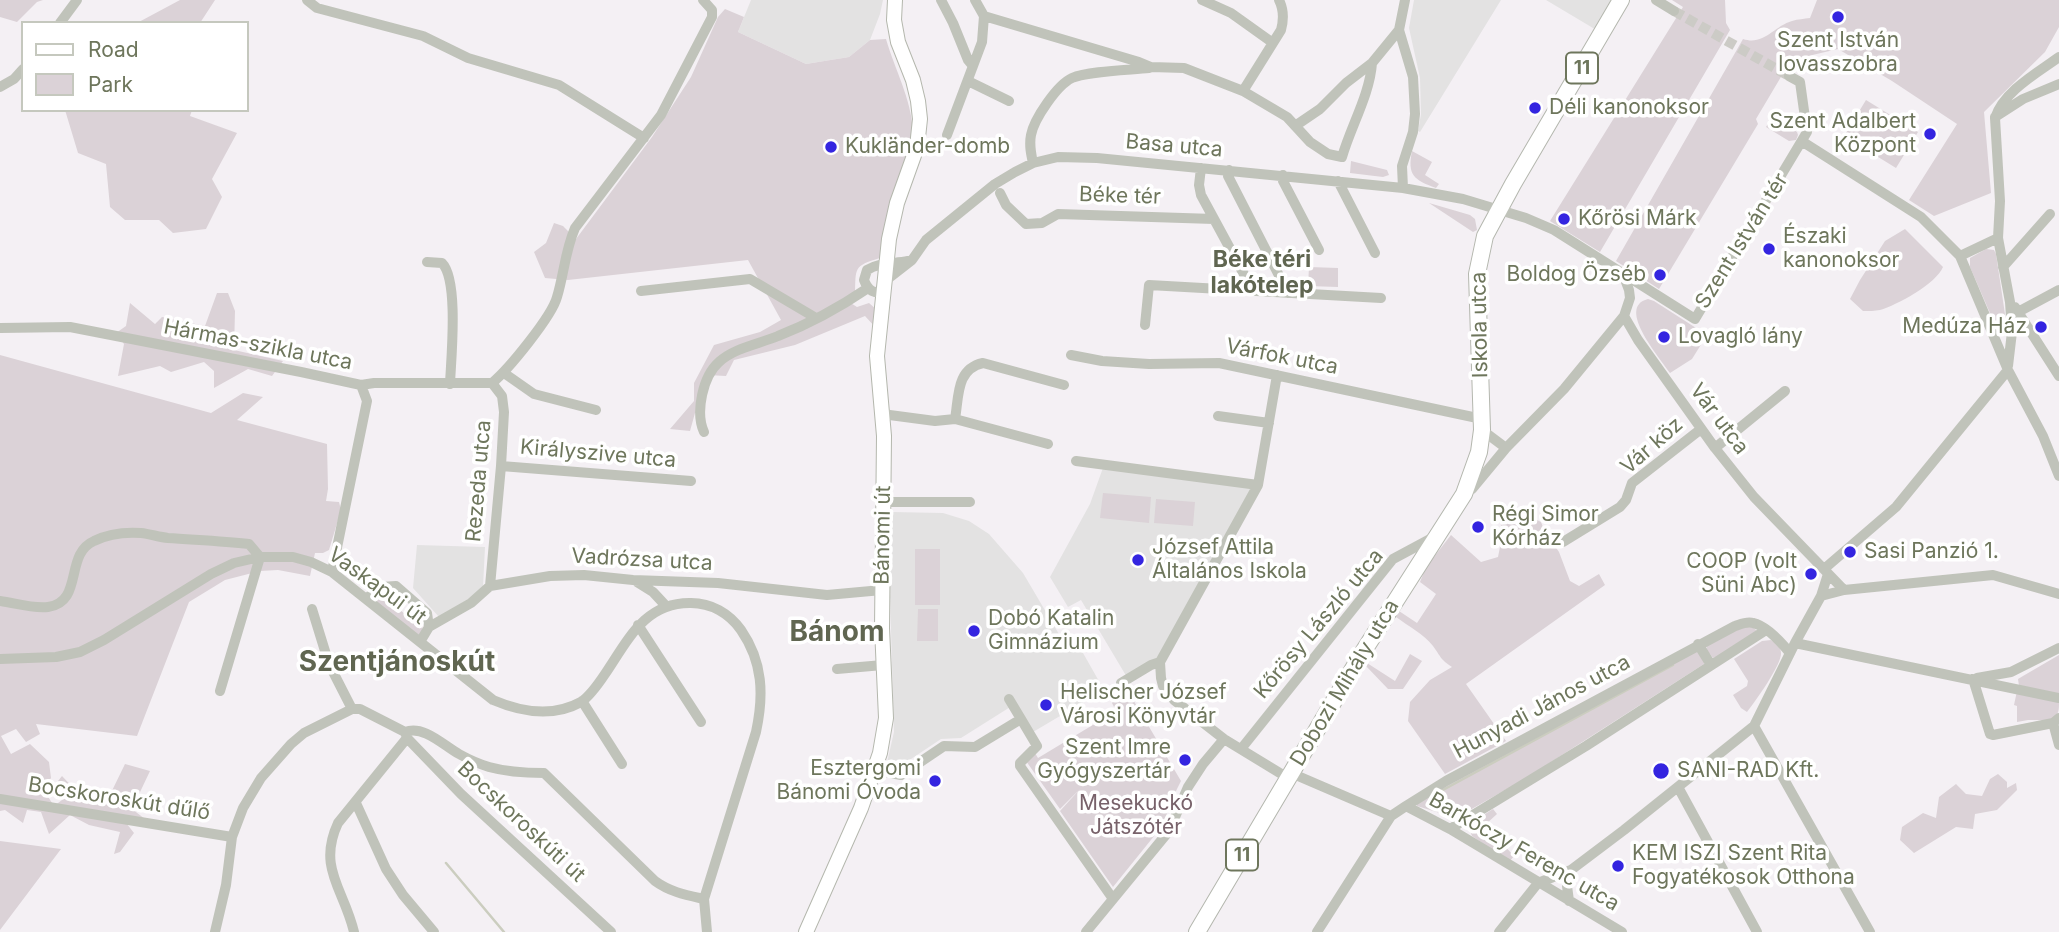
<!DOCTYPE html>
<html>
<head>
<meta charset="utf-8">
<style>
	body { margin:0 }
	#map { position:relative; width:2059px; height:932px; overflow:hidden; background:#f4f0f4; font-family:Inter,sans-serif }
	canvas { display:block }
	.legend { position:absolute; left:21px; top:21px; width:228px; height:91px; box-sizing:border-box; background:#fff; border:2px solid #c5c8be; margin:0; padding:9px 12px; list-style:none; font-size:21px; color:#6e765c }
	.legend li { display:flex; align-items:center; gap:14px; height:35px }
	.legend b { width:35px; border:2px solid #c5c8be }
</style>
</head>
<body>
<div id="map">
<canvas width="2059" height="932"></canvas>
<ul class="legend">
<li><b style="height:9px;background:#fff"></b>Road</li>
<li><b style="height:19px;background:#dbd2d7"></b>Park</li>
</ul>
</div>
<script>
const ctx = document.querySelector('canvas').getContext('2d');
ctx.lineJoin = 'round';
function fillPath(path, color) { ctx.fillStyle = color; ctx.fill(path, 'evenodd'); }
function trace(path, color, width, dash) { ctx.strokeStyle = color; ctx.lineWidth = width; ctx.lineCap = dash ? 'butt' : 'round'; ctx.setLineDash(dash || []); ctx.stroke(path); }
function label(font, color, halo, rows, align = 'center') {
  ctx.font = font + ' Inter,sans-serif'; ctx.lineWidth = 7; ctx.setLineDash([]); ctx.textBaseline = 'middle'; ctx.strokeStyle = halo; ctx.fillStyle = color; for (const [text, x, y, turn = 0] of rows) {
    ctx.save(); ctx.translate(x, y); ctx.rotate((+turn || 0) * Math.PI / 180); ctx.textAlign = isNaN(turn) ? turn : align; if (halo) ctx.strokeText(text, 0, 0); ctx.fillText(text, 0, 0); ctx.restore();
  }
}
const built = new Path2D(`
	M751 0H883L880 14 870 40 849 57 806 64 738 32Z
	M1414 0H1501L1420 132 1418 131 1421 114 1420 78 1409 28Z
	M1546 0H1614L1598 31Z
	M1104 465 1258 485 1160 662 1128 679 1081 600 1068 607 1050 577 1090 504Z
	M892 512 943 513 969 521 989 534 1023 573 1066 646 1083 653 1104 690 1033 732 1015 704 961 738 941 739 896 769 886 767 894 732 890 597Z
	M417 545 485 547 483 587 477 594 439 617 413 588Z`);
const green = new Path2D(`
	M0 0H43L37 2 17 22 0 17Z
	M180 0H215L200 23H137Z
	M1672 0H1725L1726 23 1730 30 1600 252 1550 221 1683 7Z
	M1817 0H2059V27L2045 52 1984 112 1991 193 1934 216 1909 200 1957 124 1892 81 1838 49 1791 60 1756 119 1758 124 1659 289 1616 261 1743 39C1764 46 1774 26 1792 21 1798 19 1804 19 1810 18Z
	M725 9 744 17 738 32 806 64 849 57 870 40 886 39C895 70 911 98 913 131L880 258C853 266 856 268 855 294L846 300 857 307 869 303 877 310 876 328 865 316 795 345 734 360 726 376 707 375 703 407 695 413 690 431 670 429 694 401V383L714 345 760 332 781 320 748 260 568 280 545 278 534 252 546 243 554 223 563 226 576 239 652 137 691 77 718 17Z
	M1866 100 1918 132 1896 168 1844 136Z
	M65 110H192L190 116 237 133 212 179 222 197 206 229 173 233 159 220H125L110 207 106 164 78 153Z
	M1772 117 1797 132 1798 135 1796 140 1789 141 1766 127Z
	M1412 151 1432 162 1425 175 1439 184 1436 188C1414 180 1407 175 1412 151Z
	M1351 161 1387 170 1389 175 1383 177 1350 173Z
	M1429 203 1470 215 1475 219 1477 230 1473 232Z
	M1905 229 1943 267C1936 284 1897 305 1880 310 1875 311 1869 311 1863 311L1850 299 1860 280 1885 241Z
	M1986 249 1994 250 1996 254 2006 321 2005 327 2002 329 1993 320 1970 267V258Z
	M1309 267 1338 268V287L1308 286Z
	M217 293H228L235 311 234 350 283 361 272 376 248 369 214 388V371L204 362 171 372 160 366 118 376 124 344 116 333 126 326 130 303 155 324 162 317 205 326Z
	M1648 299 1654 301 1707 335 1692 359 1670 373C1661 359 1615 307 1648 299Z
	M0 355 211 413 243 393 263 397 237 420 327 444 328 489 326 501 339 502 341 510 329 550 323 553H315L310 576 278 570 260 571 225 580 189 602 137 736 36 724 40 734 26 742 16 729 1 736 11 754 30 744 49 762 51 778 43 789 54 806 70 794 58 781 62 776 82 797 106 803 125 764 150 771 132 809 145 819H123L134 833 120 852 114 854 120 832 89 825 70 815 49 834 41 812 27 810 23 823 5 810 0 811Z
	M1103 493 1151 497 1149 523 1100 518Z
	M1156 499 1195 502 1193 526 1154 523Z
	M1537 520 1541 522 1545 532 1559 552 1570 581 1579 586 1599 574 1605 585 1466 684 1506 741 1445 774 1408 721 1410 702 1430 680 1452 667C1440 659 1441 657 1433 646 1424 634 1408 626 1396 617L1399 611 1417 623 1436 594 1420 582 1426 567 1451 535 1481 562 1498 557 1502 537 1501 525 1509 522 1525 528Z
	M915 549H940V605H915Z
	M382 590 390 591 384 597 415 622 421 618 423 633 418 638 375 601 376 594Z
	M918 609H938V641H917Z
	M1743 626 1753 627 1756 630V632L1717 657 1713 658 1706 649 1708 644Z
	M1771 640C1776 643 1781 647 1781 653 1782 664 1755 702 1747 712L1741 708 1733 695 1747 686 1748 681 1734 659 1762 641Z
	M1693 651 1699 652 1704 660V664L1526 778 1456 818 1417 806 1416 803Z
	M1410 654 1422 661 1403 689H1388L1366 666 1367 663 1395 681Z
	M2059 655V694L2019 686 2018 679 2023 676Z
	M1125 686 1181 781 1172 799 1163 825 1113 887 1060 811 1080 789 1060 809 1026 761 1035 753 1038 758 1116 711 1112 703Z
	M2017 691 2059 702C2059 711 2059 714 2051 720H2028L2017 722V706L2014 705Z
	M1998 774 2007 782V788L2016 783 2017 790 1997 810 1975 814 1973 829 1956 827 1914 853 1900 840 1902 827 1923 813 1936 818 1939 797 1956 784 1966 794 1982 796 1990 779Z
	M1493 809 1497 814 1485 825 1514 856 1509 862 1472 836 1469 828 1471 823Z
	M0 841 61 849 0 930Z`);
const stream = new Path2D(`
	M1431 808 1430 797 1673 665
	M446 863 504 932`);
const streetTunnel = new Path2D(`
	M1674 11 1789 76`);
const street = new Path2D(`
	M307 0 317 8 423 36 468 58 559 85 644 138
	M941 0 953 23 968 60 973 66
	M975 0 984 16
	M1202 0 1231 13 1273 43
	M1656 0 1674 11
	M984 16 1139 62 1151 67 1184 68 1243 91 1287 117 1310 142 1328 154 1342 157C1351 126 1370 94 1372 63
	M60 23 77 0
	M968 81 1009 101
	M0 87 14 79 23 69
	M1243 91 1281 30C1284 19 1284 10 1279 0
	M1995 117 2023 99 2059 84
	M1295 126 1320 109 1346 83 1372 63 1399 30
	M947 135 982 42 984 16
	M1803 142 1921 217 1960 256 2008 370 2043 436 2059 476
	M1033 163C1031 154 1029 145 1031 135 1034 119 1057 85 1072 78 1088 71 1130 70 1149 68
	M1201 168 1199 185 1201 195 1253 291
	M1229 170 1228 176 1288 293
	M1283 175V181L1319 250
	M1338 181 1375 253
	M1403 188 1402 166 1413 132 1415 114 1413 77 1399 30 1405 0
	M1000 193 1006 205 1026 224 1042 223 1058 214 1214 219
	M1960 256 1998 238
	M427 262 442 263C459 280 451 359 450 384
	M2003 267 2050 214
	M885 281 912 260 926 240 995 184 1015 172 1033 163 1058 157 1097 158 1403 188 1463 199 1526 218 1554 230 1695 319 1807 132 1800 82 1789 76
	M641 291 750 279 816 318
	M885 292C874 294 868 291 864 280L867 270C879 262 894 264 908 261
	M2015 307 2018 312 2059 290
	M2018 312 2059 376
	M1624 316 1638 340 1715 448 1754 497 1844 590
	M1145 325 1149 285 1381 298
	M0 328 70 327 301 372 361 385 374 383H492
	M1071 355 1102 361 1149 364 1219 363 1482 419
	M2008 366 2012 332 2010 302 1998 238 2000 201 1995 118C2004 91 2037 73 2059 57
	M504 373 534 394 596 410
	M1277 375 1258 485 1160 662 1161 678 1163 686 1174 700 1224 739 1288 778
	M492 383C509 369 552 316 557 297 564 274 565 251 575 228L661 115 712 17V10L703 0
	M882 414 935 421 955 419 1048 444
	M1218 416 1269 423
	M955 419C959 396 956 369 983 363L1064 385
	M1482 430 1506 448
	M704 432C695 412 703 376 719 362 734 348 759 344 778 336 809 324 840 307 868 288
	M1715 448 1785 391
	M1076 461 1258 485
	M501 466 691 481
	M1472 489 1506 448 1564 389 1624 316 1630 298 1629 290 1623 274
	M884 502H970
	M1563 542 1620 507 1626 500 1632 483 1701 429
	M1824 569 1896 507 2008 370
	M332 572 367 401 361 385
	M637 582 653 592 666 606
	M490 586 501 466 504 412 502 396 492 383
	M1821 596 1844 590 1993 575 2059 594
	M366 599 381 587 396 586 427 613 429 627
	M0 601C15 603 33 609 48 607 84 602 64 554 94 541 108 534 126 532 141 533 150 534 159 537 168 538 195 540 222 541 249 544L260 557 220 691
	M312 609 329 664 352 709
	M638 625 701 722
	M420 642 429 627 471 603 490 586 550 576 584 575 633 580 718 583 827 595 882 590
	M1795 643 2059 698
	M1698 644 1711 665
	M0 659 56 657 80 652 104 640 211 574 234 563 260 557H293L311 562 332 572 493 700C521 712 552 718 581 702 590 696 599 683 605 674 628 640 645 602 691 603 711 603 729 613 741 630 763 662 764 695 756 732L704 899 707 932
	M837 669 883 665
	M1977 678 2011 672 2059 648
	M1973 679 1990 734 1993 735 2053 723 2059 718
	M1121 683 1151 665 1160 662
	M1009 699 1021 719
	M582 701 622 764
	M2053 723 2059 745
	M1754 726 1870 932
	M405 732C424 725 443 745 459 754 468 759 479 764 489 767 507 772 525 773 544 773L655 881C670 892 686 895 704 899
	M1241 749 1393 559 1434 537
	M874 770 901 775 944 746 975 747 1021 719 1037 746 1020 763V766L1113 899
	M1291 773 1391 816
	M1678 787 1757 932
	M0 799 232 837
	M356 803 386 869 403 895 434 932
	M1406 806 1450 829 1622 932
	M1450 829 1586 746 1766 630
	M1538 883 1571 870 1624 830 1754 726 1795 643 1821 596 1828 574
	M1569 901 1567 886 1571 870
	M215 932 226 885 232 837 243 808 261 778 291 744 304 733 352 709H360L405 732 407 738 461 794 611 932
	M354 932C344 889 317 868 338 823L407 738
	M1086 932 1169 831 1188 787 1203 764 1224 739
	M1317 932 1391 816 1406 806 1446 781 1735 626C1741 624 1747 621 1753 623 1767 626 1781 642 1790 653
	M1499 932 1538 883`);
const secondary = new Path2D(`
	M806 932 861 808 880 753 886 718 882 628 884 436 877 356 889 239 897 203 917 147 920 119 918 101 913 80 898 42 894 20 895 0`);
const primary = new Path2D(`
	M1197 932 1363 652 1464 494 1479 452 1482 430 1477 274 1485 236 1513 184 1621 0`);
const markers = [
	[1838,17,7,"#3425e0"],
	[1535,108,7,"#3425e0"],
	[1930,134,7,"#3425e0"],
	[831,147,7,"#3425e0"],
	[1564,219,7,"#3425e0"],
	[1769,249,7,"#3425e0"],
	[1660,275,7,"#3425e0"],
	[2041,327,7,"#3425e0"],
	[1664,337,7,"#3425e0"],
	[1478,527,7,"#3425e0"],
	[1850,552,7,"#3425e0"],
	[1138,560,7,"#3425e0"],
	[1811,574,7,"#3425e0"],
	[974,631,7,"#3425e0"],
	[1046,705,7,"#3425e0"],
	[1185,760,7,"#3425e0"],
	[1661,771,9,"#3425e0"],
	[935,781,7,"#3425e0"],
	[1618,866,7,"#3425e0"]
];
const shields = [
	[1582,68,32],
	[1242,855,32]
];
const shieldNames = [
	["11",1582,68],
	["11",1242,855]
];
const poiNames = [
	["Szent István",1838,41,"center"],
	["lovasszobra",1838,65,"center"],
	["Déli kanonoksor",1549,108],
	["Szent Adalbert",1916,122,"right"],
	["Központ",1916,146,"right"],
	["Kukländer-domb",845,147],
	["Kőrösi Márk",1578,219],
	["Északi",1783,237],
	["kanonoksor",1783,261],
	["Boldog Özséb",1646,275,"right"],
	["Medúza Ház",2027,327,"right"],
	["Lovagló lány",1678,337],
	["Régi Simor",1492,515],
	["Kórház",1492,539],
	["József Attila",1152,548],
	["Általános Iskola",1152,572],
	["Sasi Panzió 1.",1864,552],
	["COOP (volt",1797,562,"right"],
	["Süni Abc)",1797,586,"right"],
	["Dobó Katalin",988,619],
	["Gimnázium",988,643],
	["Helischer József",1060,693],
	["Városi Könyvtár",1060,717],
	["Szent Imre",1171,748,"right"],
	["Gyógyszertár",1171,772,"right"],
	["Esztergomi",921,769,"right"],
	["Bánomi Óvoda",921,793,"right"],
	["SANI-RAD Kft.",1677,771],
	["KEM ISZI Szent Rita",1632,854],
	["Fogyatékosok Otthona",1632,878]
];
const streetNames = [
	["Basa utca",1174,146,5],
	["Béke tér",1120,196,2],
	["Szent István tér",1742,241,-58],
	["Iskola utca",1480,325,-91],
	["Hármas-szikla utca",258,345,11],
	["Várfok utca",1282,357,11],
	["Vár utca",1719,419,53],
	["Vár köz",1652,446,-41],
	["Királyszive utca",598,454,5],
	["Rezeda utca",479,481,-85],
	["Bánomi út",883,535,-89],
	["Vadrózsa utca",642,560,3],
	["Vaskapui út",377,586,36],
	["Kőrösy László utca",1319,624,-50],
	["Dobozi Mihály utca",1345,683,-59],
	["Hunyadi János utca",1542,707,-28],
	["Bocskoroskút dűlő",119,799,9],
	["Bocskoroskúti út",521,822,43],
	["Barkóczy Ferenc utca",1524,852,30]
];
const parkNames = [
	["Mesekuckó",1136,804],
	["Játszótér",1136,828]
];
const neighbourhoodNames = [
	["Béke téri",1262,260],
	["lakótelep",1262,286]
];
const districtNames = [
	["Bánom",837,633],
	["Szentjánoskút",397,663]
];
fillPath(built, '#e3e2e2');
fillPath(green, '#dbd2d7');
trace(stream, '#cbcdbf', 2.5);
trace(streetTunnel, '#cccbc6', 10, [10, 5]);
trace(secondary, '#b4b7ad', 16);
trace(primary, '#b4b7ae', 18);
trace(street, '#c0c3ba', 10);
trace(secondary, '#fff', 14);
trace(primary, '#fff', 16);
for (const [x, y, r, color] of markers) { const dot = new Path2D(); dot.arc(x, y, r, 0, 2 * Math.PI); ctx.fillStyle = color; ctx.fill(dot); trace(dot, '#fff', 2.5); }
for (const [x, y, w] of shields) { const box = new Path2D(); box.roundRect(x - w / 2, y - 15.5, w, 31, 5); ctx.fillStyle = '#fff'; ctx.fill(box); trace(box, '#6e765c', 2); }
label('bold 19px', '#6e765c', null, shieldNames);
label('21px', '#6e765c', '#fff', poiNames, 'left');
label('21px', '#6e765c', '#fff', streetNames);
label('21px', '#78626a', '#fff', parkNames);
label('bold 23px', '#606651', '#fff', neighbourhoodNames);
label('bold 28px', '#606651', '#fff', districtNames);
</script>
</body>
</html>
